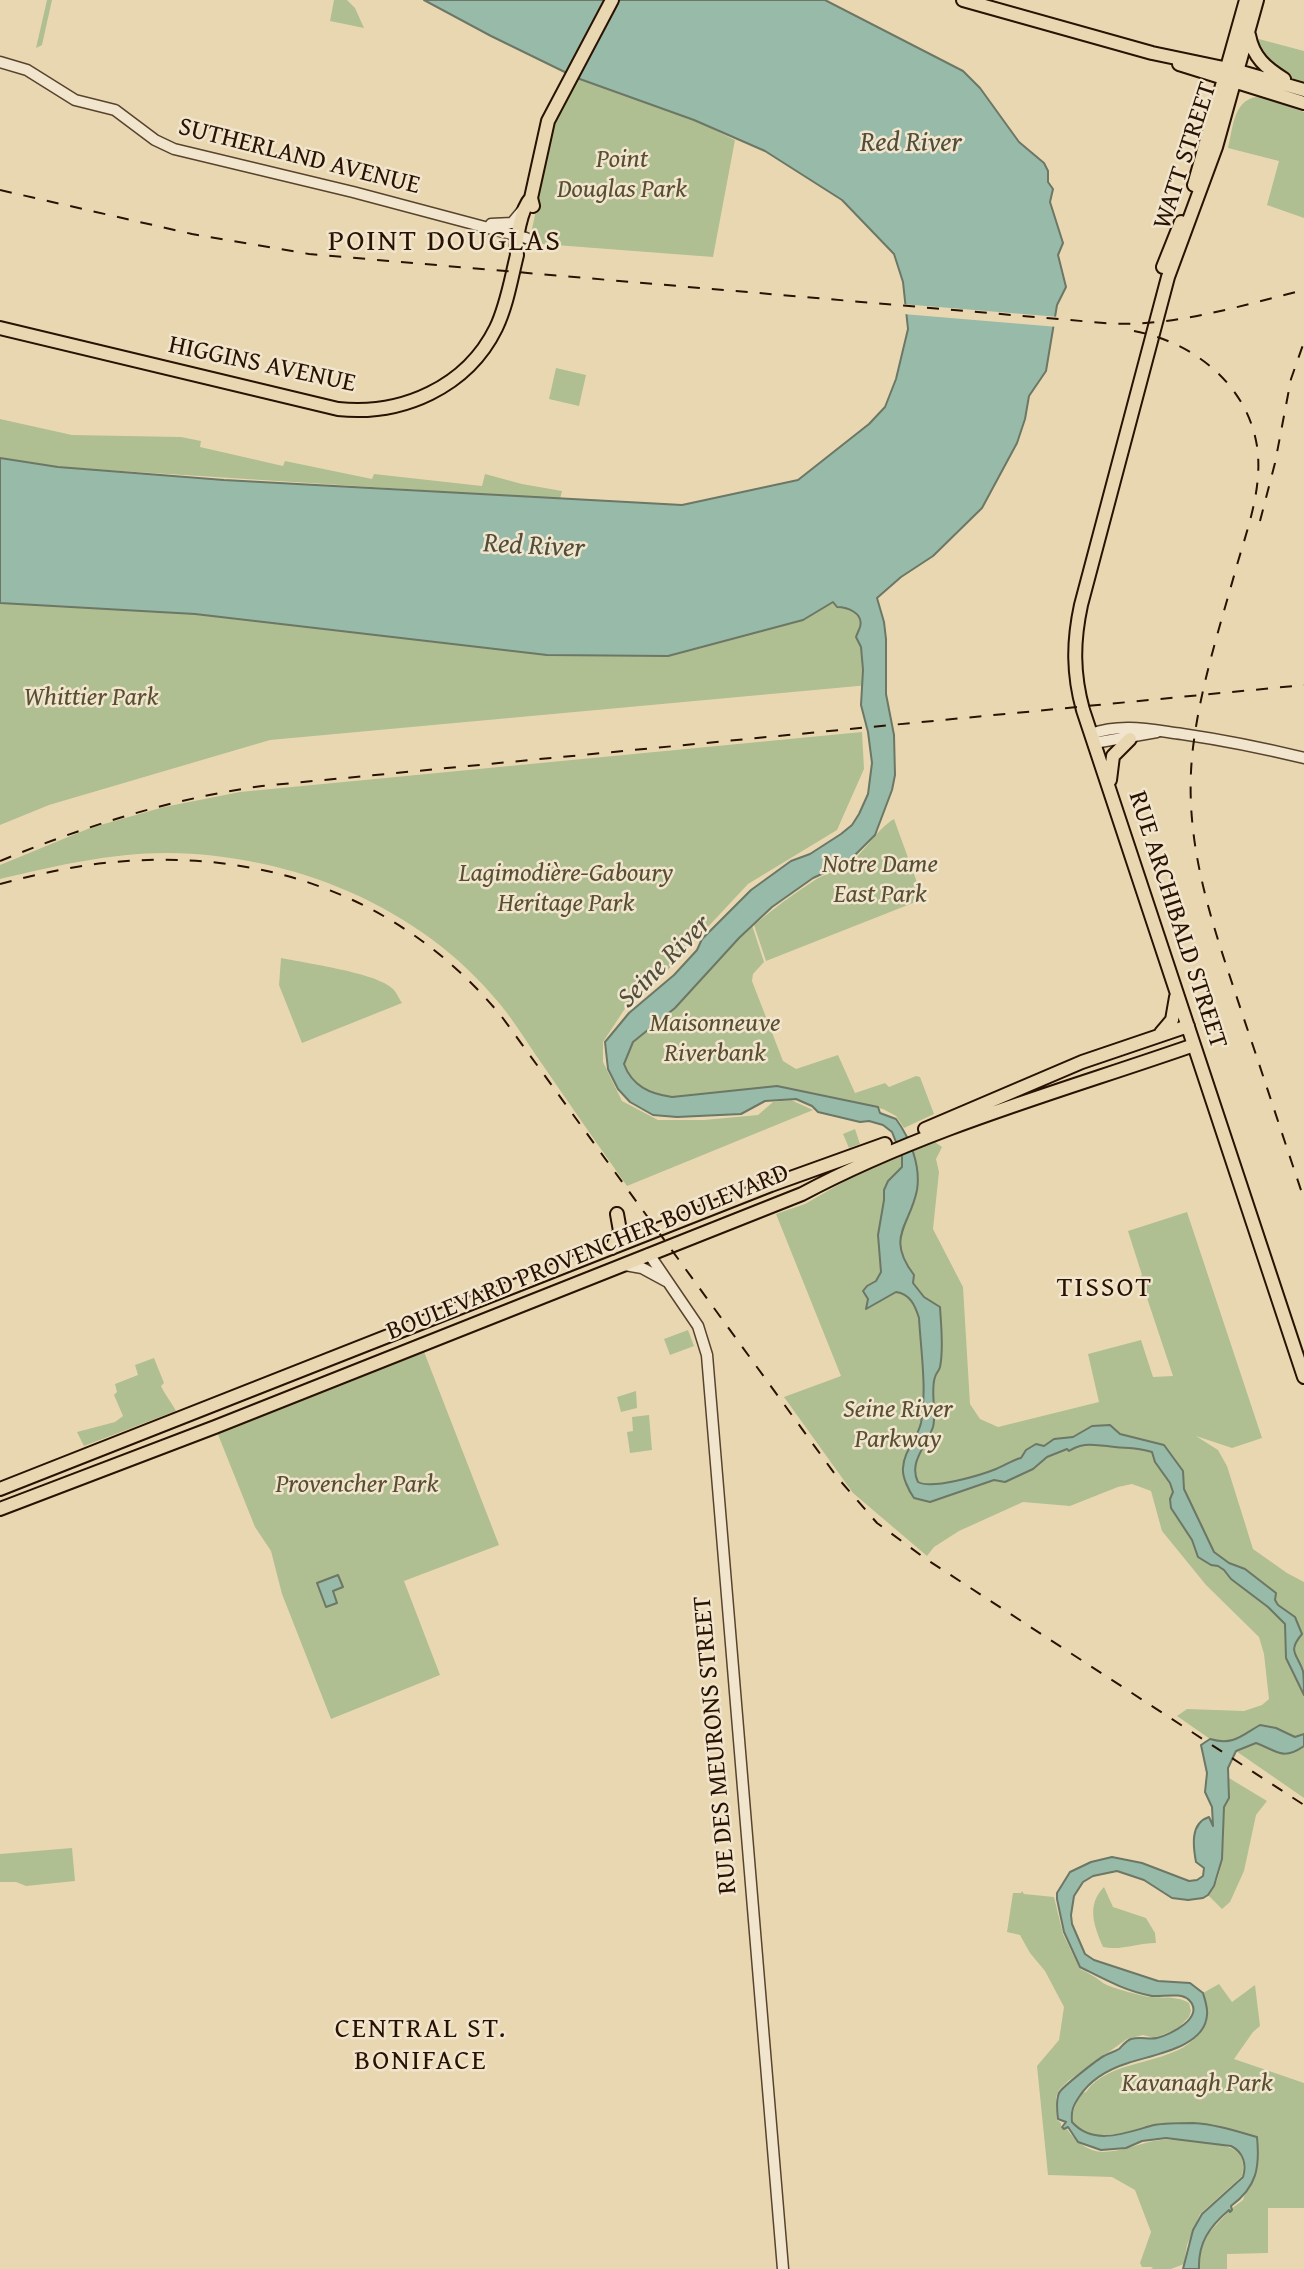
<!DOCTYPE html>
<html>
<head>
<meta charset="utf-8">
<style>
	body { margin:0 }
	canvas { display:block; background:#e9d7b2 }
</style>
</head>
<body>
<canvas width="1304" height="2269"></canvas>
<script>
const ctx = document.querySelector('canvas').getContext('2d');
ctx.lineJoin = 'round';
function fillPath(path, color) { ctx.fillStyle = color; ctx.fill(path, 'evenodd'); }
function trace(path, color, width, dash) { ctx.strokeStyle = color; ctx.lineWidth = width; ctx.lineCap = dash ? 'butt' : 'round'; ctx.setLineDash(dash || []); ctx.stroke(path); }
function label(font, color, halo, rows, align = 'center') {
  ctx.font = font + ' "Gentium Book Plus",serif'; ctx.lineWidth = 5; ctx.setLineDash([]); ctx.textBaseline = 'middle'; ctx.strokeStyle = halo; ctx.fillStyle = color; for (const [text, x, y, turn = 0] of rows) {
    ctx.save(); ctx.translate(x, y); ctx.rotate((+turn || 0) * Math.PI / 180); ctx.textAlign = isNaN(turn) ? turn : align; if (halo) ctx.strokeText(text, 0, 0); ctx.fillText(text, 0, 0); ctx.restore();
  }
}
const green = new Path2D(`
	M47 0H52L42 45 36 48Z
	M334 0H347L355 8 364 28 330 21Z
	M1255 38 1304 51V83C1280 75 1264 61 1255 38Z
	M577 78 694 120 735 140 713 257 529 243 556 117Z
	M1262 96 1304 112V218L1267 205 1279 161 1228 148C1234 124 1233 98 1262 96Z
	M556 368 586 375 579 406 549 399Z
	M0 419 72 435 181 437 201 441 200 447 283 466 285 461 372 479 374 474 482 486 485 474 522 484 562 491 560 499 58 467 0 458Z
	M861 601 869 685 270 740 49 805 0 825V603L195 614 547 655 668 656 803 620 834 602Z
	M862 732 864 769 837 830 748 884 664 974 628 1004 603 1042V1062L622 1101 658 1120H704L758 1115 773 1102 791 1100 813 1110 627 1186C598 1145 570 1105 542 1064 528 1044 515 1022 499 1003 420 906 291 854 167 853 110 853 55 866 0 879V865L90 828 164 807 240 792Z
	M894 819 923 899 766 961 754 925C773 909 793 894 815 880 824 874 835 872 844 867 865 854 874 831 894 819Z
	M751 922 764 962 753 974 752 981 783 1061 796 1069 838 1055 855 1093 885 1083 889 1087 916 1076 920 1077 934 1114 904 1128 896 1116 883 1109 776 1089 677 1100 643 1092 625 1075 624 1051Z
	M281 958C305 963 378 973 393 989 397 993 399 999 402 1003L302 1043 279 985Z
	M855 1129 860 1144 849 1148 843 1134Z
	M935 1142 942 1147 936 1159 939 1172 933 1229 963 1287 970 1404 980 1419 998 1427 1099 1402 1088 1354 1141 1340 1153 1377 1173 1376 1140 1277 1142 1275 1128 1231 1187 1212 1262 1438 1232 1448 1196 1436 1218 1450 1227 1466 1253 1549 1287 1573 1304 1582V1798L1236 1751 1210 1739 1177 1716 1187 1709 1244 1711 1262 1705 1269 1699 1264 1654 1259 1637 1206 1585 1162 1531 1151 1491 1132 1484 1118 1487 1070 1506 1023 1502 959 1531 934 1547 927 1556 853 1493 784 1397 841 1376 776 1214 805 1204 864 1170Z
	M688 1330 694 1346 670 1355 664 1339Z
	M421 1344 499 1545 404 1581 440 1675 331 1719 282 1594 271 1551 255 1527 215 1427Z
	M154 1358 164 1383 161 1386C164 1393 172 1403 176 1411L84 1446 77 1432 115 1422 123 1416 114 1395 117 1392 115 1384 138 1375 135 1365Z
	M636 1391 637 1408 621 1412 617 1397Z
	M649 1415 652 1450 630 1453 627 1432 633 1431 632 1417Z
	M1229 1778 1267 1801 1256 1815 1244 1871 1230 1902 1222 1909 1208 1895C1231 1874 1219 1807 1229 1778Z
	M72 1848 75 1881 26 1886 16 1882H0V1854Z
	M1104 1887 1113 1907 1146 1918 1155 1933 1156 1943C1139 1943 1119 1951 1103 1947 1094 1926 1086 1905 1104 1887Z
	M1022 1891 1024 1894 1054 1897 1063 1934 1080 1969C1090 1974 1094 1976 1103 1983 1109 1987 1132 1993 1140 1995 1156 2000 1175 1994 1189 2003L1191 2011 1189 2017 1177 2029 1154 2038 1143 2035 1127 2039 1068 2081 1059 2090 1056 2097 1057 2120 1061 2123V2127L1064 2130 1067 2129C1075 2141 1087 2151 1102 2152 1123 2152 1141 2142 1161 2140 1175 2138 1226 2142 1236 2151 1244 2157 1244 2168 1242 2176L1200 2214 1187 2245 1184 2264 1171 2269H1151L1153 2267H1142L1140 2263 1151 2232 1135 2190 1112 2177 1048 2175 1037 2066 1059 2040 1064 2007 1045 1971 1030 1953 1020 1935 1007 1932 1013 1893H1021Z
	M1219 1984 1232 2002 1255 1985 1260 2026 1253 2032 1234 2059 1304 2083V2208H1268V2253L1227 2254V2269H1195L1203 2239 1231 2209 1243 2200 1258 2146 1257 2137C1234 2130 1206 2122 1182 2123 1153 2125 1039 2162 1082 2093L1086 2092C1108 2059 1169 2065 1194 2039 1199 2034 1203 2027 1207 2021L1203 1993Z`);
const water = new Path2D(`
	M424 0H825L963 71 980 88 1019 142 1044 163 1048 171V182L1053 189 1050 202 1063 243 1058 255 1066 287 1057 305 1046 371 1029 396 1025 419 1017 443 982 508 933 556 901 577 877 598 884 622 886 639V694L894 735 895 775 892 790 875 835 848 862 813 878 772 907 739 938 675 1008 633 1042 624 1064C632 1086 650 1094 672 1097L777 1086 878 1107 880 1113 896 1119C910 1138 921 1166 917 1190 910 1226 885 1237 914 1275L913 1283 924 1297 940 1307C941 1326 944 1348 940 1367 939 1371 936 1373 935 1377 930 1392 937 1411 933 1427 927 1445 908 1462 918 1482 932 1490 981 1475 996 1469 1004 1466 1012 1460 1021 1458L1026 1450 1036 1444 1044 1446 1054 1439 1073 1437 1092 1426 1110 1425 1120 1434 1164 1445 1183 1471 1184 1489 1214 1552 1229 1563 1245 1569 1276 1593 1275 1600 1278 1605 1295 1617 1302 1634C1287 1652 1297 1653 1303 1671 1304 1678 1304 1687 1304 1695L1286 1658 1285 1624 1268 1607 1231 1579 1224 1570 1218 1566 1211 1565 1198 1557 1192 1540 1171 1508 1170 1499 1173 1492 1170 1483 1155 1462 1152 1452C1134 1446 1124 1449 1107 1446 1093 1445 1083 1442 1069 1451L1067 1449 1047 1457 1033 1469 1005 1482 994 1480 930 1502 914 1498C909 1491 902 1477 903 1468 904 1450 917 1440 921 1423 927 1388 921 1353 919 1318 915 1305 910 1294 896 1292L866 1309 868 1299 863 1291 867 1286 876 1281 881 1272 878 1235 884 1200V1190L888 1181 902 1167V1157L892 1132 883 1125 869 1121 860 1122 818 1112 812 1106 796 1099 765 1101 741 1114 677 1117 653 1115 630 1102 618 1089 608 1069 605 1042 629 1013 674 975 697 950 702 939 751 890 791 861 810 854 841 834 852 825 859 814 868 794 872 763 868 732 861 705 863 670 861 647 856 637C857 634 859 630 860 627 864 613 847 607 837 607L833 602 803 620 668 656 547 655 195 614 0 603V458L58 467 224 480 682 505 798 480 869 424 885 407 896 379 908 329 903 282 894 254 842 200 765 151 694 120 577 78 491 36Z
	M338 1575 343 1587 333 1591 337 1603 326 1607 317 1583Z
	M1260 1725 1276 1728 1295 1737 1304 1734V1746C1282 1761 1278 1751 1256 1743L1236 1751 1228 1768 1229 1798 1224 1807 1222 1859 1214 1886 1208 1895 1203 1898 1188 1900 1172 1898 1144 1880 1117 1871 1093 1876 1083 1882 1074 1896 1071 1915 1072 1924 1085 1954 1094 1960 1158 1981 1190 1983 1203 1993C1205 2000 1208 2008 1207 2015 1205 2048 1151 2055 1128 2063 1109 2069 1090 2080 1079 2097 1073 2106 1071 2111 1072 2122 1094 2147 1128 2132 1154 2125 1166 2123 1181 2123 1193 2123 1214 2124 1236 2131 1257 2137 1260 2167 1257 2187 1231 2206L1232 2210 1230 2212 1229 2210C1209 2227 1198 2243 1199 2269H1183L1193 2230 1202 2214 1243 2177C1247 2164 1243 2152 1231 2146L1166 2138 1142 2141 1126 2148 1101 2150 1078 2142 1068 2127 1064 2129 1062 2127 1066 2122 1058 2119C1057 2111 1056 2100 1059 2093 1062 2087 1098 2059 1104 2056 1109 2053 1114 2052 1119 2049 1123 2045 1126 2041 1131 2039 1141 2036 1148 2040 1157 2038 1170 2035 1206 2017 1189 2000 1181 1992 1163 1997 1152 1996 1125 1991 1104 1979 1080 1967L1064 1932 1057 1899V1893L1070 1872 1091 1862 1112 1857 1142 1863 1189 1881 1197 1880 1203 1876 1204 1868 1196 1862C1193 1846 1190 1823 1209 1817L1213 1826 1212 1807 1205 1792 1207 1773 1201 1745 1210 1739C1234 1746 1242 1735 1260 1725Z`);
const pier = new Path2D(`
	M902 304 1059 317 1058 327 903 314Z`);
const minor = new Path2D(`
	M0 62 27 70 75 100 115 110 155 140 174 149 353 192 526 238
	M491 224 512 223 522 211
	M1091 734C1122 723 1151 730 1182 734 1223 740 1263 748 1304 758
	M1094 743 1157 732
	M649 1254 698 1326 707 1355 783 2269
	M625 1265 642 1268 666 1281`);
const major = new Path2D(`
	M963 0 1152 53 1238 71 1304 90
	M1257 0 1216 147 1168 277 1081 605C1073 642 1073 674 1083 710L1304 1377
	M1249 35C1253 57 1266 68 1284 79
	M1179 64 1304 103
	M1194 185 1246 0
	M533 206 531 198 548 121 612 0
	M1163 267 1181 222
	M0 328 338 409C402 416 467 387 496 328 507 305 511 279 517 255 515 240 521 209 531 198
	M1110 780 1113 756 1130 739
	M1161 1033 1172 1020 1176 997
	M925 1129 1082 1062 1188 1026
	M612 1248 620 1231 617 1214
	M0 1489 771 1185 885 1144
	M0 1509 215 1427 802 1194C926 1128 1062 1091 1194 1045`);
const rail = new Path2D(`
	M0 190 192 234 309 254 1104 323C1173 328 1238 306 1304 290
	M1134 331C1193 342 1247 384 1257 446 1263 487 1248 527 1237 565 1221 623 1202 681 1194 740 1180 838 1212 922 1242 1013 1263 1075 1283 1137 1304 1199
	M1260 521 1275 463 1291 379 1304 342
	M0 861C85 826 170 799 262 786L1304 685
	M0 884C34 875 69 867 104 863 259 846 402 895 502 1017L837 1477 877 1523 926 1559 1304 1805`);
const streetNames = [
	["WATT STREET",1186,156,-72],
	["SUTHERLAND AVENUE",299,157,14],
	["HIGGINS AVENUE",262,365,12],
	["RUE ARCHIBALD STREET",1177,920,72],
	["BOULEVARD PROVENCHER BOULEVARD",588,1253,-22],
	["RUE DES MEURONS STREET",716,1745,-95]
];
const parkNames = [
	["Point",622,160],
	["Douglas Park",622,190],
	["Whittier Park",91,698],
	["Notre Dame",880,865],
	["East Park",880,895],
	["Lagimodière-Gaboury",566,874],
	["Heritage Park",566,904],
	["Maisonneuve",715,1024],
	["Riverbank",715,1054],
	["Seine River",898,1410],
	["Parkway",898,1440],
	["Provencher Park",357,1485],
	["Kavanagh Park",1197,2084]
];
const waterNames = [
	["Red River",911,144],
	["Red River",534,547,3],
	["Seine River",665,962,-45]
];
const neighbourhoodNames = [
	["TISSOT",1105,1289],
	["CENTRAL ST.",421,2030],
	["BONIFACE",421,2062]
];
const quarterNames = [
	["POINT DOUGLAS",445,242]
];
fillPath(green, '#b0bf91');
fillPath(water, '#98baa8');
trace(water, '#6c7765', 2);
fillPath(pier, '#e9d7b2');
trace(minor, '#59432d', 13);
trace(major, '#291201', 16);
trace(minor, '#f1e5cd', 10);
trace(major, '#e9d7b2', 12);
trace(rail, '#291201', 2, [12, 12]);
label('26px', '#291201', '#f1e5cd', streetNames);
label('italic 26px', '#584f33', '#f1e5cd', parkNames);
label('italic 28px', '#504d3b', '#f1e5cd', waterNames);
ctx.letterSpacing = '2px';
label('28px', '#291201', '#f1e5cd', neighbourhoodNames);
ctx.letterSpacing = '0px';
ctx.letterSpacing = '2px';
label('30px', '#291201', '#f1e5cd', quarterNames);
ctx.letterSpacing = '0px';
</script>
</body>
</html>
